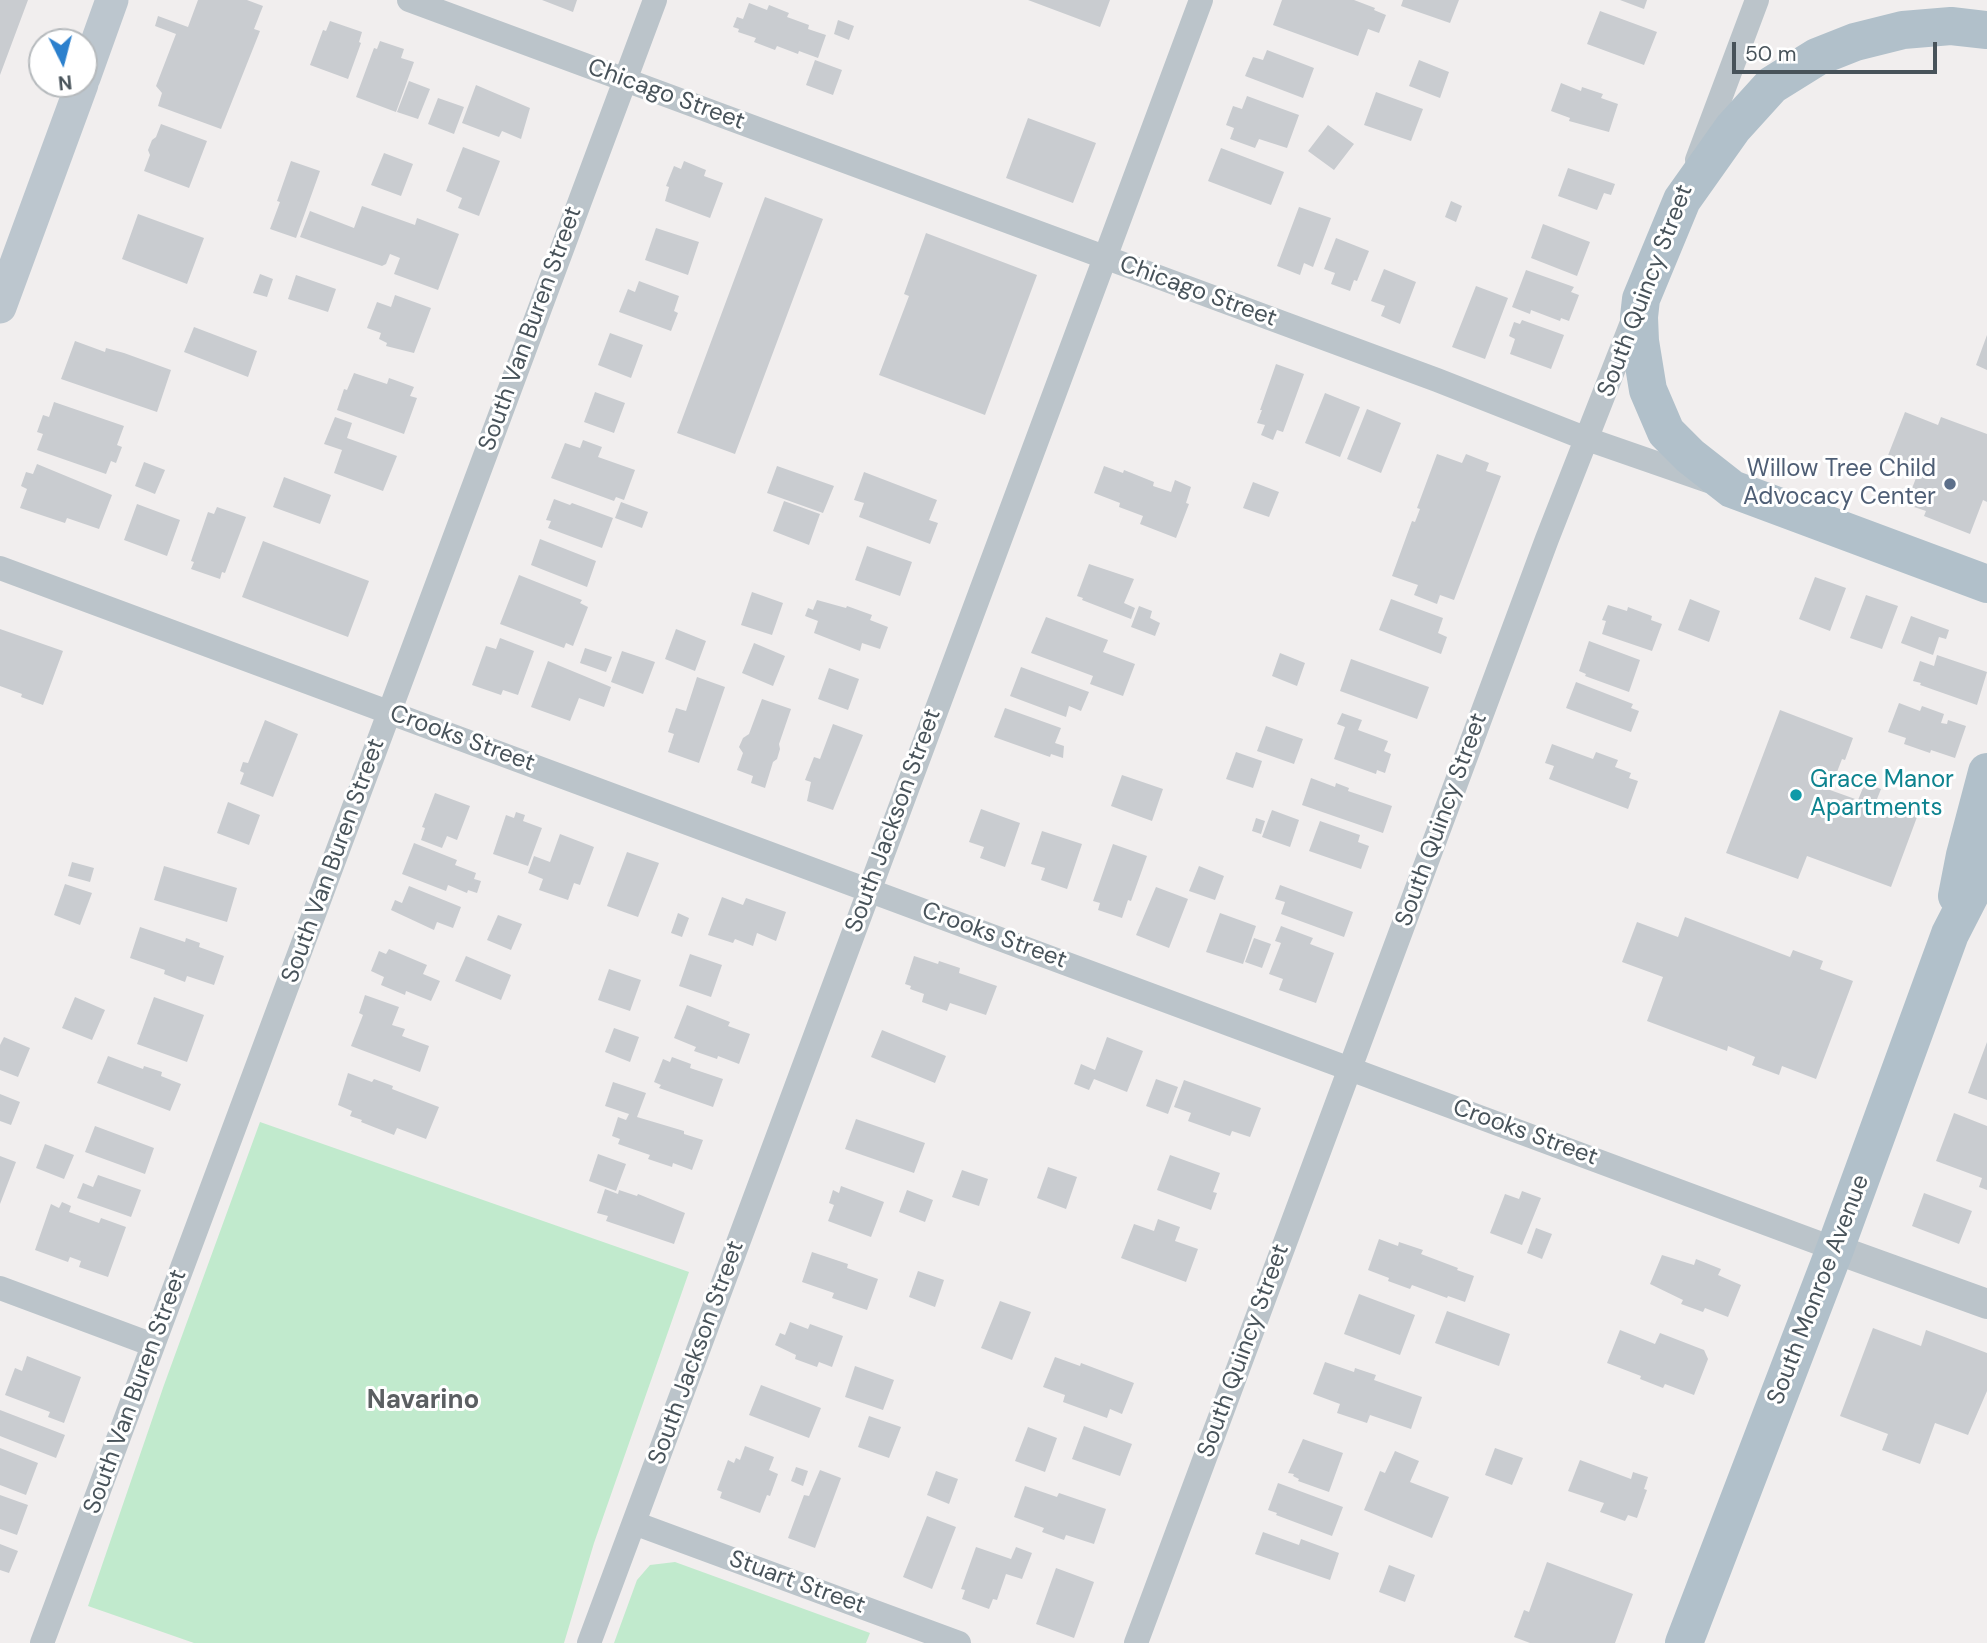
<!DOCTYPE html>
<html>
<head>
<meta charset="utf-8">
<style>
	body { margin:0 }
	#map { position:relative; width:1987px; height:1643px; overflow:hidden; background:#f1eeee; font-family:"DM Sans",sans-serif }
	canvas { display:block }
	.north { position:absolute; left:28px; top:28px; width:70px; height:70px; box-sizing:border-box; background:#fff; border:2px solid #b6babd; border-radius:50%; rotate:174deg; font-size:19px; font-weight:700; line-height:28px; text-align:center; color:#48535a }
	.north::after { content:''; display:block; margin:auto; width:24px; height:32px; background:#2c80cd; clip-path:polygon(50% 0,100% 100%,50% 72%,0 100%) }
	.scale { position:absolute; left:1732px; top:42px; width:205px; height:32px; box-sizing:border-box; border:4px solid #48535a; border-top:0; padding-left:9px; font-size:21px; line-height:24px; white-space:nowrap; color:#48535a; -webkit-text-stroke:5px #fff; paint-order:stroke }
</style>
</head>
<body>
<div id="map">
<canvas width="1987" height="1643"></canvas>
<div class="north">N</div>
<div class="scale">50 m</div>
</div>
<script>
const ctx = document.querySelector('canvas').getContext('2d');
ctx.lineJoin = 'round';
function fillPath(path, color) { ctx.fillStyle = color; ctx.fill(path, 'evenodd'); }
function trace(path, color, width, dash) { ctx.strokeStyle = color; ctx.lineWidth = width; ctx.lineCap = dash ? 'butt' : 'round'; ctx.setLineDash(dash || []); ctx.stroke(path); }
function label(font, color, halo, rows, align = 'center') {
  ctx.font = font + ' "DM Sans",sans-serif'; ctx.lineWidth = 6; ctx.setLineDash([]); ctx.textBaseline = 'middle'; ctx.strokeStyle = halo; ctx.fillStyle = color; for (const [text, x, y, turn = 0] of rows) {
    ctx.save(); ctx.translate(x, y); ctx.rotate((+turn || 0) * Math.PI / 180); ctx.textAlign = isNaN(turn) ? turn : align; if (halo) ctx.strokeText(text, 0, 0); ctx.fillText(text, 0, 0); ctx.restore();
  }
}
const green = new Path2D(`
	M260 1122 689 1272 594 1543 564 1643H194L88 1606 164 1385Z
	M675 1562 870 1633 866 1643H614L637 1580 650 1565Z`);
const building = new Path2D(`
	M0 0H28L0 75Z
	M198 0H247L263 6 254 29 260 31 221 129 158 106 162 93 156 86 176 34 155 26 158 16 188 27Z
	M542 0H577L573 12Z
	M1028 0H1110L1100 27Z
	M1282 0H1354L1375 8 1374 10 1386 15 1379 33 1368 29 1358 56 1273 25Z
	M1403 0H1459L1450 23 1401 6Z
	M1620 0H1647L1644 9Z
	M749 3 767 10 769 5 789 13 787 17 809 25 808 29 826 35 818 58 799 51 798 54 777 46 775 50 754 42 756 38 738 32 739 29 733 27 737 17 743 19Z
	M1600 11 1657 32 1644 65 1587 44Z
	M838 20 854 26 849 40 834 34Z
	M330 21 362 32 359 42 361 43 348 79 310 65 323 30 326 31Z
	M380 41 404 49 401 58 414 62 396 112 356 97 374 48 377 49Z
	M1267 50 1314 68 1303 98 1245 76 1253 57 1263 60Z
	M815 60 842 70 833 95 806 85Z
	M1419 60 1449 72 1440 98 1409 86Z
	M409 81 430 89 418 119 397 112Z
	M1561 83 1581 91 1582 87 1603 94 1601 98 1618 104 1609 132 1569 121 1570 118 1551 111Z
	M476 85 530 108 521 139 502 131 499 137 462 123Z
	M1376 92 1423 109 1411 141 1364 125Z
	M1247 96 1299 115 1287 148 1259 139 1255 148 1230 139 1234 128 1226 125 1233 106 1242 109Z
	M438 98 464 107 454 134 428 124Z
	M1028 118 1096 143 1073 203 1006 178Z
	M161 124 207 141 189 188 144 171 150 155 148 150 152 140 156 137Z
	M1328 125 1354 144 1334 170 1308 151Z
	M463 147 500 161 479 216 458 208 462 198 446 191Z
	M1221 148 1284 172 1271 205 1208 181Z
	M384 153 413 164 401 196 371 185Z
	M291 161 320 171 296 238 270 229 280 202 277 201Z
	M684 161 706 170 704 176 723 183 710 218 665 201 669 187 666 186 674 166 681 169Z
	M1568 168 1615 184 1611 195 1604 193 1597 210 1558 196Z
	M765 197 823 219 735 454 677 433Z
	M1451 201 1462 206 1456 222 1445 217Z
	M362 206 415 225 417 218 459 234 438 290 394 274 400 258 390 254 386 264 382 266 300 237 310 211 354 228Z
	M1299 207 1331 218 1313 267 1304 263 1300 275 1277 266Z
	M138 214 204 238 187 284 122 259Z
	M1543 224 1590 242 1577 276 1531 258Z
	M656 228 699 242 688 275 645 260Z
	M926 233 1037 275 985 415 879 375 909 296 904 294Z
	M1336 238 1369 251 1357 281 1354 280 1350 291 1331 284 1335 273 1324 269Z
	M1384 269 1416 282 1400 324 1381 316 1385 306 1371 301Z
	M1526 270 1574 287 1571 292 1579 295 1569 321 1561 318 1560 321 1531 310 1530 314 1512 307Z
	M260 274 273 279 267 297 253 293Z
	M296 275 336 289 328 312 288 299Z
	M639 281 679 296 674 311 678 313 671 331 619 312 628 289 635 292Z
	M1476 286 1508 298 1485 359 1452 347Z
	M395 295 431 308 414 353 386 346 387 343 379 339 381 333 367 328 377 302 391 307Z
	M1522 320 1564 335 1551 369 1510 354 1515 339 1509 336 1514 322 1520 324Z
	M194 327 257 351 248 377 184 352Z
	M610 333 643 345 631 378 598 365Z
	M1987 335V370L1976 365Z
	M75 341 105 352 106 348 124 353 171 370 157 412 61 379Z
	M1276 364 1304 374 1283 432 1277 430 1273 440 1261 435 1265 425 1257 423 1262 410H1260Z
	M354 373 387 384 389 378 414 387 410 396 417 398 404 434 337 410 344 389 347 390Z
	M595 392 625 403 614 433 584 422Z
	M1325 393 1360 407 1340 457 1305 443Z
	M54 402 124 426 117 445 122 447 116 463 111 461 106 474 37 450 43 434 37 432 43 415 49 417Z
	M1367 409 1401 423 1381 473 1347 459Z
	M1905 412 1938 425 1941 417 1987 434V502L1983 500 1970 534 1924 516 1926 511 1908 505 1910 500 1908 499 1919 470 1887 458Z
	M335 417 352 423 347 438 397 456 383 491 334 473 342 450 324 444Z
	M583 440 602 447 598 457 635 470 624 500 616 497 614 501 551 478 565 443 580 448Z
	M1437 454 1462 463 1466 454 1489 463 1486 471 1501 476 1454 600 1440 595 1437 604 1414 595 1418 585 1392 576 1412 521 1415 522 1420 509 1417 508Z
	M144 462 165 470 155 494 135 486Z
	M37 464 112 495 99 529 67 518 65 523 20 508 27 489 21 486 26 472 33 474Z
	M777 466 834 486 823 513 767 493Z
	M1104 466 1123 473 1124 470 1154 482 1153 486 1171 492 1175 480 1191 487 1186 503 1189 504 1176 538 1140 524 1143 516 1119 507 1120 503 1094 493Z
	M864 472 937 500 929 520 938 523 930 544 859 517 864 503 854 500Z
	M284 477 331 495 320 524 273 507Z
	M1253 482 1279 492 1269 517 1243 508Z
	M554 499 570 505 572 503 613 518 602 548 548 528 551 521 546 520Z
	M784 501 820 514 809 545 773 531Z
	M621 502 648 512 642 528 615 518Z
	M137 504 180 520 167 556 124 540Z
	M217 507 246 517 225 573 222 572 220 579 191 569 194 562 191 561 208 512 214 514Z
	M540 539 596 561 587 587 531 565Z
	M263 541 369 581 348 637 242 597Z
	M867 546 912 562 900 596 855 580Z
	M1089 564 1134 579 1124 603 1135 608 1131 619 1082 600 1083 598 1077 596Z
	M519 575 582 600 580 603 588 607 573 646 566 643 564 648 500 624Z
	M1815 577 1846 588 1830 631 1799 619Z
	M752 592 783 603 772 635 741 625Z
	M1866 595 1898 606 1882 649 1850 638Z
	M1391 599 1443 618 1438 633 1447 637 1441 654 1379 630Z
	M1690 599 1720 611 1709 642 1678 630Z
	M817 600 846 608 847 606 872 615 870 620 888 627 880 649 862 643 860 651 814 633 818 621 805 616 808 608 813 610Z
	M1608 605 1627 611 1628 607 1652 616 1651 620 1662 624 1652 651 1602 634 1606 621 1602 620Z
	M1139 606 1152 611 1150 618 1160 623 1155 636 1131 627Z
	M1911 616 1949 630 1946 639 1939 637 1933 655 1901 643Z
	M1046 617 1108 640 1103 652 1135 664 1123 696 1090 684 1093 676 1031 653Z
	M0 629 63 651 43 705 21 697 22 694 0 686Z
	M676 629 706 641 695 671 665 659Z
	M500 638 534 651 518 695 503 690 501 695 472 685 486 646 496 649Z
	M1589 641 1640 660 1629 692 1585 676 1586 674 1579 671Z
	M754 643 785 656 773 686 742 673Z
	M585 648 612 657 606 672 580 663Z
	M622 651 655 662 643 694 611 682Z
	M1280 653 1305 663 1297 686 1272 676Z
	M1937 655 1987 672 1977 705 1920 685 1921 683 1913 681 1920 661 1934 666Z
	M1351 659 1429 687 1417 719 1340 691Z
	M548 661 611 687 604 707 579 698 570 721 531 707Z
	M1021 667 1089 692 1081 711 1069 706 1066 717 1010 696Z
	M829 668 859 679 848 710 818 699Z
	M697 677 725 687 699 763 668 752 674 734 668 732 676 708 686 711Z
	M1576 682 1633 704 1631 708 1639 711 1631 732 1566 708Z
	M762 699 791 709 779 744 780 749 777 759 773 762 765 788 751 783 753 776 737 770 743 753 739 747 743 738 749 734Z
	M1899 703 1920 711 1922 706 1944 714 1941 723 1947 724 1948 720 1966 726 1955 758 1931 750 1930 753 1904 744 1906 738 1888 732Z
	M1005 708 1061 728 1055 743 1064 746 1063 758 1051 754 1050 757 994 737Z
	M1780 710 1853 738 1845 760 1842 759 1830 790 1858 800 1865 783 1881 789 1875 804 1897 812 1901 802 1920 809 1891 887 1807 856 1798 879 1726 853Z
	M1342 713 1362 720 1358 730 1388 741 1384 751 1391 754 1385 773 1377 770 1376 774 1334 759 1345 727 1337 724Z
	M265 720 298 734 273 797 240 784 244 773 240 771 243 762 248 763Z
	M833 724 863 735 833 810 807 801 811 782 805 780 814 757 820 759Z
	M1266 726 1303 739 1294 764 1257 751Z
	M1552 744 1593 759 1596 752 1618 760 1615 767 1631 773 1629 778 1638 781 1628 809 1549 779 1554 766 1545 763Z
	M1236 752 1262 761 1253 788 1226 779Z
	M1122 775 1163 789 1152 821 1111 806Z
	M1311 778 1335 787 1336 783 1349 788 1348 791 1392 806 1383 833 1302 805Z
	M435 793 470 806 457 840 447 836 442 848 421 840 425 828 422 827Z
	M228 802 260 815 249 845 217 833Z
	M981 809 1020 823 1005 867 980 858 984 847 969 842Z
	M1272 810 1299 820 1290 847 1262 837Z
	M516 812 525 815 523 821 542 828 528 866 493 854 506 815 514 818Z
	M1256 818 1265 821 1261 834 1252 831Z
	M1320 821 1360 835 1358 842 1369 846 1361 869 1309 851Z
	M1042 831 1082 844 1067 889 1041 880 1045 868 1031 864Z
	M560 834 594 847 580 885 574 883 568 900 539 890 543 879 528 873 534 856 550 862Z
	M414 843 457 860 455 865 476 873 474 879 481 881 477 893 468 890 467 893 448 885 446 891 402 874Z
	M1113 844 1147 856 1131 901 1128 900 1122 918 1098 910 1100 903 1093 901Z
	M627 852 659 863 638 917 607 906Z
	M72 862 94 868 90 882 68 876Z
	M164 866 237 888 227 922 154 900Z
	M1199 866 1224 876 1215 900 1189 891Z
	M65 884 92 893 80 925 54 915Z
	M1280 885 1353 912 1344 937 1281 914 1285 902 1275 899Z
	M409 886 461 907 453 928 437 922 434 930 391 910 395 900 402 903Z
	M1156 887 1188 899 1169 948 1136 935Z
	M722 897 743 905 746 898 786 912 776 941 757 933 753 946 735 939 733 943 708 935Z
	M678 913 689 918 682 937 671 933Z
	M1220 913 1256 926 1243 964 1206 952Z
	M498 915 522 924 511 950 487 940Z
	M1685 917 1790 957 1793 950 1823 961 1820 969 1853 981 1816 1079 1782 1066 1779 1075 1752 1065 1755 1057 1728 1046 1727 1051 1647 1021 1663 977 1622 962 1637 922 1678 937Z
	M1281 926 1313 938 1310 944 1334 953 1316 1003 1279 990 1283 979 1269 974 1281 943 1275 941Z
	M140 927 185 942 186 938 200 943 199 947 224 956 214 985 187 976 185 982 164 974 165 970 130 958Z
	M1254 938 1271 944 1262 968 1245 962Z
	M389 949 427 965 423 974 440 981 431 1001 406 991 405 995 381 985 384 977 371 971 379 951 386 954Z
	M690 954 722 965 711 997 679 986Z
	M466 956 511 975 501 1000 455 981Z
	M914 956 938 964 939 961 960 968 959 973 997 986 986 1015 950 1003 947 1011 922 1002 924 994 910 989 911 986 905 984Z
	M609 969 641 980 630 1011 598 1000Z
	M365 995 399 1007 392 1025 405 1029 402 1036 429 1046 420 1072 351 1046 363 1015 359 1013Z
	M75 997 105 1010 92 1040 62 1028Z
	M154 997 204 1015 187 1062 137 1044Z
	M687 1005 730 1022 728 1026 750 1034 739 1064 718 1056 717 1059 694 1051 696 1047 674 1038Z
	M614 1028 639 1037 630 1062 605 1052Z
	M882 1030 946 1056 935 1083 871 1057Z
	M4 1037 30 1048 18 1077 0 1070V1045Z
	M1107 1037 1143 1051 1127 1092 1094 1079 1089 1090 1074 1084 1081 1064 1095 1070Z
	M1987 1042V1100L1968 1093Z
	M108 1056 143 1069 144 1066 162 1072 161 1076 181 1084 170 1111 97 1083Z
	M672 1057 691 1064 690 1068 723 1079 713 1107 659 1088 661 1085 654 1082 663 1059 670 1062Z
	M348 1073 372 1082 374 1079 393 1086 392 1089 439 1107 426 1139 397 1128 394 1135 361 1122 362 1120 350 1116 352 1111 338 1105Z
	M1156 1079 1178 1087 1168 1114 1146 1106Z
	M1184 1080 1261 1108 1250 1137 1232 1131 1230 1136 1188 1121 1191 1113 1174 1107Z
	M613 1082 646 1093 637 1117 684 1131V1134L703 1140 692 1170 673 1163 672 1167 648 1159 650 1155 618 1144 620 1139 612 1136 618 1117 626 1120 629 1114 605 1106Z
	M0 1094 20 1102 11 1125 0 1121Z
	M1954 1113 1987 1126V1190L1979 1187 1982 1178 1936 1161Z
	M856 1119 925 1143 914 1173 845 1149Z
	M95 1126 154 1148 145 1174 85 1152Z
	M45 1144 74 1155 64 1179 36 1168Z
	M598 1154 626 1164 616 1191 589 1181Z
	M1170 1155 1220 1173 1213 1192 1217 1193 1211 1210 1157 1190Z
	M0 1156 16 1162 0 1204Z
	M1048 1167 1077 1177 1066 1209 1037 1198Z
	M962 1170 988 1179 979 1206 952 1197Z
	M98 1175 141 1190 131 1217 77 1198 83 1183 93 1187Z
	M841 1186 884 1202 871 1237 828 1221 834 1205 829 1203 833 1190 839 1193Z
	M605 1189 618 1194 619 1190 637 1196 638 1194 685 1213 674 1244 606 1221 608 1216 597 1213Z
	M907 1190 933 1200 925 1222 899 1212Z
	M1522 1191 1541 1198 1522 1245 1490 1233 1505 1194 1519 1199Z
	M1924 1193 1972 1211 1959 1244 1912 1226Z
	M62 1202 71 1206 69 1212 99 1223 101 1218 126 1227 108 1277 79 1267 81 1261 70 1257 68 1262 35 1250 51 1204 59 1208Z
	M1158 1219 1180 1227 1175 1241 1198 1249 1186 1282 1121 1258 1134 1224 1154 1231Z
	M1536 1228 1552 1234 1542 1259 1527 1253Z
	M1379 1239 1398 1246 1399 1242 1423 1250 1421 1254 1458 1268 1457 1270 1474 1276 1465 1302 1448 1296 1447 1298 1412 1285 1410 1289 1388 1281 1389 1278 1368 1270Z
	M812 1252 848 1264 847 1268 878 1279 867 1310 832 1298 834 1293 802 1282Z
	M1662 1255 1694 1265 1696 1259 1721 1269 1718 1275 1741 1285 1728 1317 1705 1308 1703 1312 1681 1304 1683 1300 1650 1284Z
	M918 1271 944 1280 935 1307 909 1297Z
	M1359 1294 1415 1315 1400 1355 1344 1334Z
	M1000 1301 1031 1312 1012 1360 981 1348Z
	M1447 1311 1510 1334 1499 1366 1435 1343Z
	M790 1322 808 1329 810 1324 843 1336 832 1367 819 1362 817 1367 795 1359 796 1355 775 1345 780 1333 785 1335Z
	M1873 1328 1921 1346 1926 1330 1987 1353V1391L1968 1435 1935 1423 1920 1464 1882 1450 1888 1434 1840 1416Z
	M1620 1330 1655 1344 1660 1333 1704 1350 1708 1359 1694 1395 1665 1384 1663 1388 1640 1379 1641 1376 1607 1363Z
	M27 1356 81 1377 64 1423 48 1417 50 1412 5 1395 15 1368 22 1371Z
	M1055 1357 1080 1366 1081 1363 1134 1383 1122 1414 1110 1409 1107 1418 1063 1402 1065 1395 1043 1387Z
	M1325 1362 1354 1372 1355 1368 1376 1375 1374 1380 1422 1397 1411 1429 1370 1415 1367 1423 1337 1413 1340 1404 1313 1394Z
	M855 1366 894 1380 883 1410 845 1397Z
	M761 1385 821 1408 809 1438 749 1415Z
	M0 1410 65 1435 56 1458 0 1436Z
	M869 1416 901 1427 889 1458 858 1447Z
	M1084 1426 1132 1444 1120 1476 1072 1459Z
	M1028 1427 1057 1438 1045 1472 1015 1461Z
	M1303 1439 1343 1453 1329 1492 1298 1481 1299 1479 1293 1476 1294 1474 1288 1473Z
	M745 1446 774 1457 769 1470 778 1474 770 1496 767 1495 760 1513 720 1498 722 1492 717 1490 728 1460 734 1463 736 1458 740 1460Z
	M0 1448 38 1463 26 1495 0 1485Z
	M1495 1448 1523 1458 1512 1485 1485 1475Z
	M1395 1451 1419 1461 1410 1482 1449 1497 1432 1538 1364 1510 1380 1471 1385 1473Z
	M1580 1460 1631 1479 1633 1472 1648 1477 1644 1489 1647 1490 1637 1518 1628 1515 1625 1521 1600 1512 1604 1503 1568 1491Z
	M796 1467 808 1471 803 1486 791 1481Z
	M820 1470 841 1478 815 1548 788 1538 804 1495 809 1496Z
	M936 1471 958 1479 949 1504 927 1495Z
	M1278 1483 1343 1507 1332 1536 1276 1515 1277 1513 1268 1510Z
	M1025 1486 1057 1497 1059 1493 1106 1509 1094 1544 1066 1535 1064 1540 1042 1532 1044 1528 1014 1517Z
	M0 1495 28 1505 17 1535 0 1529Z
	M927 1516 956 1527 932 1589 903 1577Z
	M1263 1532 1299 1545 1301 1539 1339 1553 1330 1580 1255 1554Z
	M0 1544 18 1551 9 1573 0 1570Z
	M976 1547 1011 1559 1016 1547 1032 1553 1022 1579 1006 1574 997 1600 993 1599 989 1609 962 1599 965 1590 961 1589Z
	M1547 1562 1633 1594 1615 1643H1530L1514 1637 1524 1610 1529 1612Z
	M1389 1565 1415 1575 1405 1602 1379 1592Z
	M1056 1568 1094 1582 1074 1638 1036 1624Z`);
const minor = new Path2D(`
	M409 0 1437 380 1587 439 1708 481
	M1697 160 1757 0
	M0 568 1835 1249
	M0 1288 153 1345
	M634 1523 959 1643
	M42 1643 655 0
	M589 1643 1201 0
	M1136 1643 1547 539 1633 320`);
const tertiary = new Path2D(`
	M1835 1249 1987 1304`);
const secondary = new Path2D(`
	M84 78 112 0
	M0 307 82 84`);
const primary = new Path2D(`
	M1987 30 1951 26 1903 30 1855 42 1817 57 1772 85 1733 128 1682 200 1641 299 1639 317 1640 341 1648 390 1666 432 1690 456 1732 489 1987 584
	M1957 896 1965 855 1987 772
	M1684 1643 1835 1249 1950 934 1987 862`);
const markers = [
	[1950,484,7,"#5c6f8a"],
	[1796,795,7,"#0f9aa8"]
];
const streetNames = [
	["Chicago Street",666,95,20],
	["South Quincy Street",1646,291,-69],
	["Chicago Street",1198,292,20],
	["South Van Buren Street",531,329,-70],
	["Crooks Street",462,739,20],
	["South Quincy Street",1442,820,-70],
	["South Jackson Street",894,821,-70],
	["South Van Buren Street",334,861,-70],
	["Crooks Street",994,936,20],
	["Crooks Street",1525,1133,20],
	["South Monroe Avenue",1819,1290,-69],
	["South Quincy Street",1244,1351,-70],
	["South Jackson Street",697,1353,-70],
	["South Van Buren Street",136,1392,-70],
	["Stuart Street",797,1583,20]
];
const serviceNames = [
	["Willow Tree Child",1936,470],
	["Advocacy Center",1936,498]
];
const cultureNames = [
	["Grace Manor",1810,781],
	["Apartments",1810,809]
];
const neighbourhoodNames = [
	["Navarino",423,1401]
];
fillPath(green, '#c1eacd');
fillPath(building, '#c9ccd0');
trace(minor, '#bbc4ca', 24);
trace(tertiary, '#bbc4ca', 30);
trace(secondary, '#bcc6ce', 33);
trace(primary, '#b1c0ca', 38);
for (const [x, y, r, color] of markers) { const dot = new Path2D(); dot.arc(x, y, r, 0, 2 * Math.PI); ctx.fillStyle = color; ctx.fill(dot); trace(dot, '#fff', 2.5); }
label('24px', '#48535a', '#fff', streetNames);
label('24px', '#4e5e75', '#fff', serviceNames, 'right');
label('24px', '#0d838f', '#fff', cultureNames, 'left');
label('bold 26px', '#5b5f62', '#fff', neighbourhoodNames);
</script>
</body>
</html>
